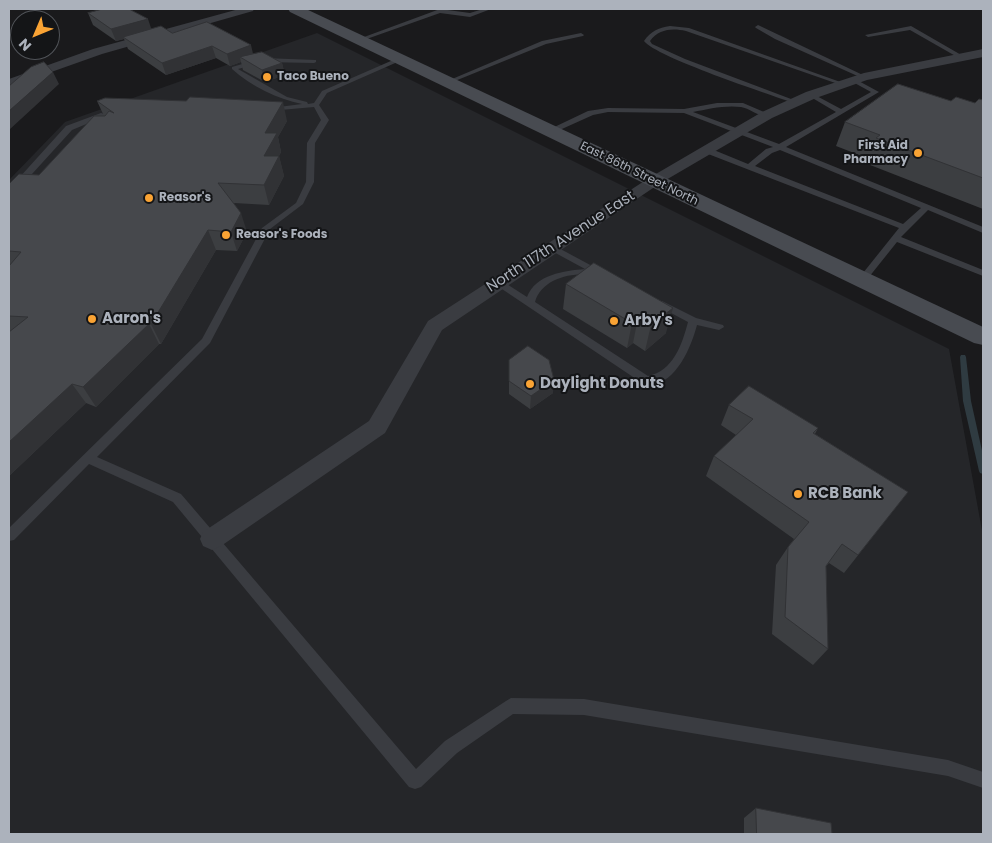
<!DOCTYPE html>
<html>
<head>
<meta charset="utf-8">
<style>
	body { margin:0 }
	#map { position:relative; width:992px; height:843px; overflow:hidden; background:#1a1a1c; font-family:Poppins,sans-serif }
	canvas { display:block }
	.frame { position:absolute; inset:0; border:10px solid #acb2bc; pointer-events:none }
	.north { position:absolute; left:10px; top:10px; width:50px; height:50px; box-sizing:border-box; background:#141517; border:1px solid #515459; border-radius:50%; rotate:225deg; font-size:14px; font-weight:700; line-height:20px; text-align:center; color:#acb2bc }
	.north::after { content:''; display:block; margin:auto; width:18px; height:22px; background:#f9a334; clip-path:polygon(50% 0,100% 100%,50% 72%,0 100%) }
</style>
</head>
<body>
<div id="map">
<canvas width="992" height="843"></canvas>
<div class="frame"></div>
<div class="north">N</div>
</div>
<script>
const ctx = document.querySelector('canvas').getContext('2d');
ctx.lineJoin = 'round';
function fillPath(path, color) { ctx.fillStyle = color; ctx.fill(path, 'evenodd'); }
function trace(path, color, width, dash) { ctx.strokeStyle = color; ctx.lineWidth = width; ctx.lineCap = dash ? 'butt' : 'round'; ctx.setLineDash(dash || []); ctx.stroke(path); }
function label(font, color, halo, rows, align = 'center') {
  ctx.font = font + ' Poppins,sans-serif'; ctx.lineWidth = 4; ctx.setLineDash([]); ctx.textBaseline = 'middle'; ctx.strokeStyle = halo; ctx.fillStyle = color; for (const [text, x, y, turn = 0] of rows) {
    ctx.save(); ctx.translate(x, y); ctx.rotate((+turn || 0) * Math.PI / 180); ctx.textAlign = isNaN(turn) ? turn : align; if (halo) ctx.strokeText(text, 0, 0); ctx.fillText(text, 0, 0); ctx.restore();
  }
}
const built = new Path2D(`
	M317 33 949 349 983 536V834H9V180L65 122Z`);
const stream = new Path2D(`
	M961 355H965L966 357 971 401 983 455V474L980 473 979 471 963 401 960 357Z`);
const service = new Path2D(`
	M440 9 470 13 483 9H491L470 17 440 13 361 41 356 40Z
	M758 25 867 77 862 78 775 39 756 28 755 27Z
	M670 26 689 28 846 84 841 85 686 31C672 28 659 29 650 41L652 44 685 59 799 102 794 103C768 94 656 57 644 41 651 31 658 28 670 26Z
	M911 26 963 56 964 57 959 58 910 30 868 37 865 35Z
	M581 33 584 35 583 36 546 44 450 83 445 82 542 41Z
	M400 57 403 59 402 60 327 93 319 105 329 120 315 143 314 182 303 204 270 229 210 343 97 457 181 494 416 769 445 741 506 701 511 698 584 699 948 760 983 772V788L948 776 584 715 513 714 457 753 421 787 415 789 409 787 173 502 89 464 14 540 9 541V528L202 339 262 228 296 203 306 182 307 143 321 120 314 107 269 111 267 110 271 108 302 104C277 99 251 86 232 69V67L263 58 316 60V62L314 63 263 62 238 69 287 97 307 102 308 104 314 103 322 91Z
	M851 79H855L879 92 786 147 983 227V233L928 210 901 237 983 270V276L897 242 865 282H859V278L899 228 703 152V148H709L748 164 766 149 773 147 684 113 608 112 593 115 553 133 546 131 588 111 608 108 684 109 717 103H743L771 115C762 120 750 108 741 107 725 105 708 109 693 112L779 144 836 112 809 96V94H813L841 109 871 92 851 81ZM780 150 921 208 903 224 755 166 772 153Z
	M101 113 108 115 72 130 12 196H9V189L66 126Z
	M553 245 607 274 602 277C580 270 542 276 535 302L648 376C673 371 682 345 688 322L656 305 654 303 656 301H662L696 318 723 325 724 327 719 330 697 325C691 348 673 392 642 383L496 285V281H502L527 297C536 274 564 271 585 269L550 250V246Z`);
const minor = new Path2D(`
	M239 9H254L253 11 102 54 9 87V79L93 49Z
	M983 49V57L867 80 816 98 772 118 659 184 442 330 385 433 221 546 212 550 203 546 200 539 203 532 369 421 428 321 649 178 762 112 806 92 864 73Z`);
const secondary = new Path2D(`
	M288 9H306L983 327V345L974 343 290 12Z`);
const wall = new Path2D(`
	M88 13 151 29 172 33 282 63 285 75 265 82 243 70 241 62 230 66 216 58 166 75 128 49 124 39 116 41 93 25Z
	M983 100V209L865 163 867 158 836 146 845 122 975 103Z
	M97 101 287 121 278 137 281 152 279 156 284 176 269 205 234 203 247 232 237 251 216 250 161 344H159L96 407 86 403 9 476V184L39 175 104 116Z
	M594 263 666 333 645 351 633 343 627 348 563 309 566 284Z
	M509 360 553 393 530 409 509 394Z
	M729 405 818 428 815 434 908 492 844 573 829 563 826 566 828 649 813 665 772 634 776 565 788 547 794 539 706 476 714 456 736 435 721 425Z
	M756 808 832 834H744V818Z`);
const shadedWall = new Path2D(`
	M148 19 152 31 123 37 124 39 116 41 111 29Z
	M251 45 254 58 240 57 241 62 230 66 227 54Z
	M212 46 216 58 166 75 162 63Z
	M282 63 285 75 265 82 262 70Z
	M53 72 59 84 9 130V111Z
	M283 102 287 121 278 137 281 152 269 175 264 156 265 133Z
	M279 156 284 176 269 205 264 185Z
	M241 213 247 232 237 251 231 232Z
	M208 230 216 250 161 344 151 324Z
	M673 308 666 333 645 351 651 325Z
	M638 318 633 343 627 348 632 323Z
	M149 324 159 344 96 407 83 387Z
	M554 380 553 393 530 409 531 396Z
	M72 384 86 403 9 476V442Z`);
const building = new Path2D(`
	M103 9H129L148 19 111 29 88 13Z
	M207 22 251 45 227 54 212 46 162 63 123 37 161 26 172 33Z
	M262 52 282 63 262 70 240 57Z
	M44 62 53 72 9 111V86L31 67Z
	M898 84 951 101 956 97 975 103 979 99 983 100V178L876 138 880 135 845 122Z
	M190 97 283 102 265 133H277L264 156H279L264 185 218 183 241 213 231 232 208 230 151 324H149L83 387 72 384 9 442V332L28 317 9 316V266L21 252 9 251V184L19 174 39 175 94 116H105L109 111 114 113 97 101 105 98 186 101Z
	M594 263 673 308 651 325 638 318 632 323 566 284Z
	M528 346 549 360 554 380 531 396 509 381V360Z
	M749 386 818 428 813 433 908 492 858 555 842 544 826 566 828 649 785 617 788 547 809 522 714 456 753 419 729 405Z
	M756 808 831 823 832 834H757Z`);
const markers = [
	[267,77,5,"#f9a334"],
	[918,153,5,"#f9a334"],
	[149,198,5,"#f9a334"],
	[226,235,5,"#f9a334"],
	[92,319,5,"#f9a334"],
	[614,321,5,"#f9a334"],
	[530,384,5,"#f9a334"],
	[798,494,5,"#f9a334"]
];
const farPoinames = [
	["Taco Bueno",277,77],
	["First Aid",908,146,"right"],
	["Pharmacy",908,160,"right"],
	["Reasor's",159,198],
	["Reasor's Foods",236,235]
];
const farStreetnames = [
	["East 86th Street North",639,174,26]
];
const streetNames = [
	["North 117th Avenue East",561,242,-33]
];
const poiNames = [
	["Aaron's",102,319],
	["Arby's",624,321],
	["Daylight Donuts",540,384],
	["RCB Bank",808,494]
];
fillPath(built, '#252629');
fillPath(stream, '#2f3b41');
fillPath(service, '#3a3c41');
fillPath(minor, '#3a3c41');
fillPath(secondary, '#484b51');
fillPath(wall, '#3c3e41');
fillPath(shadedWall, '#313235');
fillPath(building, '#46484c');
trace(building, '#313235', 1);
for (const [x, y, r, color] of markers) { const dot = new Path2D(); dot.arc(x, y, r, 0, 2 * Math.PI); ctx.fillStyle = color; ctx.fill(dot); trace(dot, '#141517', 2); }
label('bold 12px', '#acb2bc', '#141517', farPoinames, 'left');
label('12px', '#acb2bc', '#141517', farStreetnames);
label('15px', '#acb2bc', '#141517', streetNames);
label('bold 15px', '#acb2bc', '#141517', poiNames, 'left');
</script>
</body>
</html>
